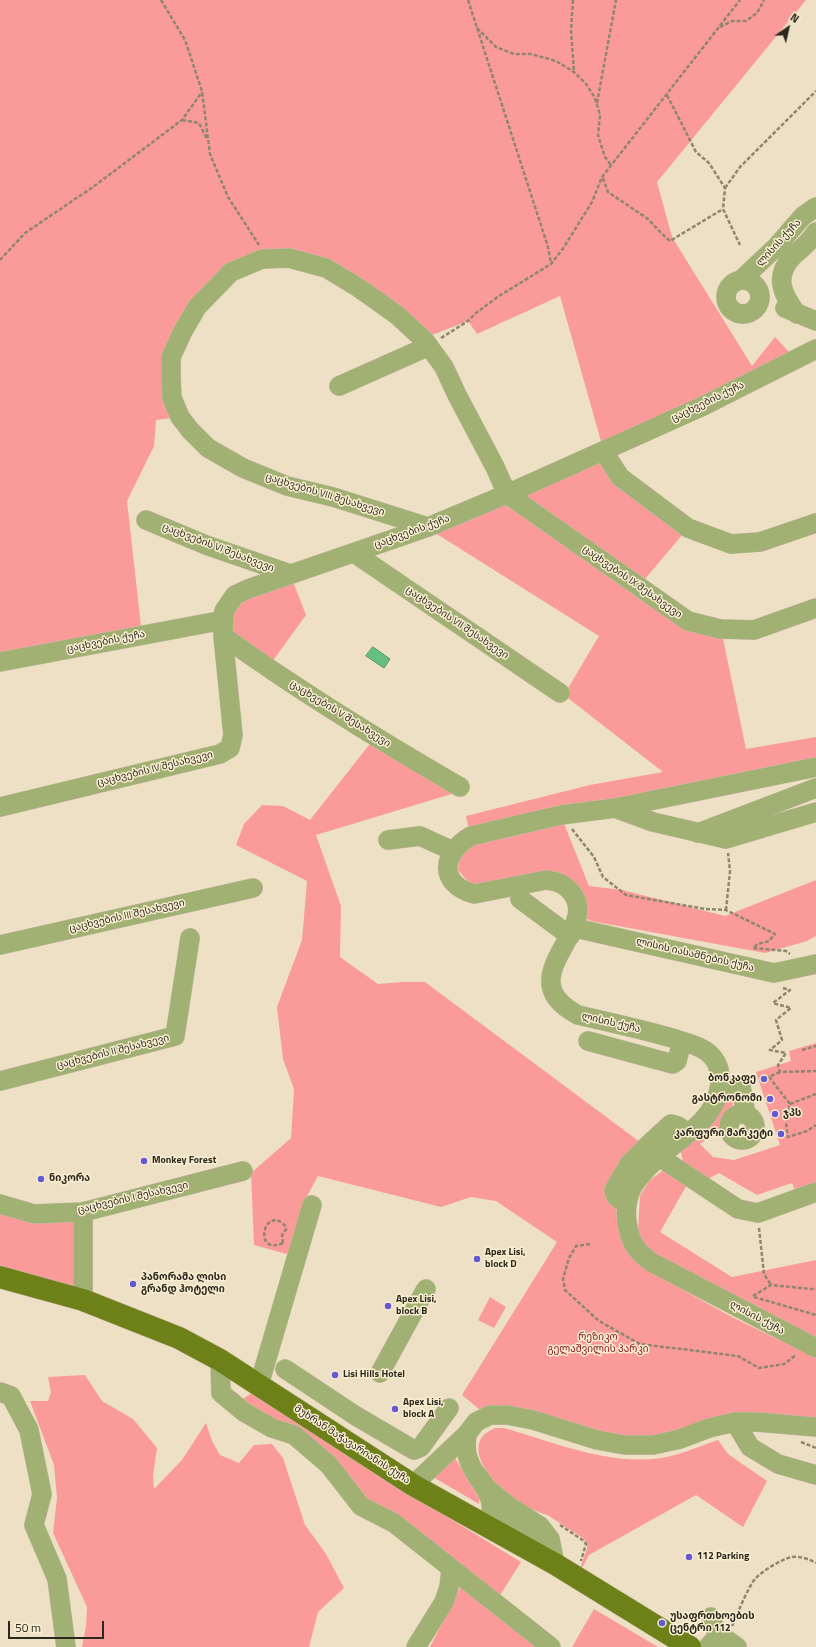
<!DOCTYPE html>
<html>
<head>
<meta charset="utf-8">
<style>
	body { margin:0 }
	#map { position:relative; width:816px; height:1647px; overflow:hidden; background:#ede0c5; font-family:"Titillium Web",sans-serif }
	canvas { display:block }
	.north { position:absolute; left:768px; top:8px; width:40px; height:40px; -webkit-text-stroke:3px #faeed1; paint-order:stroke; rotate:34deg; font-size:11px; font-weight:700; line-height:16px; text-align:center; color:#2c281d }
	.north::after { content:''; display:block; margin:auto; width:14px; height:18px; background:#2c281d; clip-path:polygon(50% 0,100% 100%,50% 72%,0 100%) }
	.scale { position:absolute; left:8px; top:1621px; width:96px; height:18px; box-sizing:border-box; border:2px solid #2c281d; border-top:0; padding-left:5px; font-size:12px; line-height:14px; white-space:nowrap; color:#2c281d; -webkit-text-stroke:3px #faeed1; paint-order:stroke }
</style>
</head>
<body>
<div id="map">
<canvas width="816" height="1647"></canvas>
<div class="north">N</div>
<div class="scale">50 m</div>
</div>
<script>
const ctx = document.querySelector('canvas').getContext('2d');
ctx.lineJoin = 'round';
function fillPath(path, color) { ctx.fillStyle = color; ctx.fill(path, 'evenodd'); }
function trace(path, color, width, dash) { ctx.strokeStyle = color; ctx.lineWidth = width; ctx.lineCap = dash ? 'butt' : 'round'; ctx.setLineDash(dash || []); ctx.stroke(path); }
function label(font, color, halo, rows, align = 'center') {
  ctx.font = font + ' "Titillium Web","Noto Sans Georgian",sans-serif'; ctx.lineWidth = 3; ctx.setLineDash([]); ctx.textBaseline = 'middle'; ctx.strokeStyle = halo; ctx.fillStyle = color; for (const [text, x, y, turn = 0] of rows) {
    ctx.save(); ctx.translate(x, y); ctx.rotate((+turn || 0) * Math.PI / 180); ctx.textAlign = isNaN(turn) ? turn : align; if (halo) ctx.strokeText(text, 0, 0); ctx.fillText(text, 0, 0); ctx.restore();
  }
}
const green = new Path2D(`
	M0 0H806L657 182 672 237 752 366 775 337 791 354 604 452 688 528 639 586 507 494 604 452 560 296 477 334 468 321 427 337 359 288 289 258 231 272 171 357 180 417 156 420 154 446 127 501 142 635 0 662Z
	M509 500 722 634 746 749 816 737V761L469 830 466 816 590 785 663 772 564 695 599 636 432 531Z
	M290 574 306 615 269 666 223 636 224 611Z
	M373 740 455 793 316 835 341 906 340 957 378 984 403 982H425L652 1151 622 1193 616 1210 627 1248 649 1271 730 1316 816 1358V1419L656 1440 627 1441 512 1409H479L462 1395 557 1242 496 1201 471 1197 441 1207 318 1176 305 1200 290 1255 254 1245 251 1173 291 1138 294 1089 283 1059 277 1007 302 940 307 881 236 845 244 824 262 805 283 806 310 820Z
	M563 821 589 886 622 890 725 916 816 880V936L807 941 765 953 591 921 583 917 570 883 471 885 458 870 459 860 469 844Z
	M816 1043V1186L796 1193 792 1183 757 1195 719 1173 706 1180 684 1165 680 1149 728 1090 736 1095 731 1110 716 1132 700 1144 713 1157 734 1160 780 1145 756 1072 791 1061 789 1051Z
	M666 1168 688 1183 660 1232 732 1277 816 1260V1342L643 1248 638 1229 640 1196 649 1181Z
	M0 1204 83 1212V1300L0 1278Z
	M490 1297 506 1307 494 1328 478 1320Z
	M85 1375 102 1401 133 1419 157 1448 153 1476 154 1489 182 1460 206 1423 212 1441 220 1455 239 1463 254 1445 272 1444 283 1458 305 1525 326 1554 344 1588 318 1612 309 1647H82L86 1626 87 1607 53 1533 57 1498 54 1465 30 1401H48L51 1392 48 1377Z
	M253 1392 410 1494 521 1562 497 1600 364 1502 253 1410 243 1399Z
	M495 1428H504C553 1442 602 1463 653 1459 676 1457 697 1447 718 1440L728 1454 767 1481 743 1527 696 1495 589 1555 581 1570 580 1568 587 1549V1543L583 1538C571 1531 560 1523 549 1516 540 1512 529 1509 520 1503 503 1492 467 1459 482 1437 485 1433 491 1430 495 1428Z
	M455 1458 479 1498V1504L433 1477Z
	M462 1584 541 1647H430Z
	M594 1609 658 1647H572Z`);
const water = new Path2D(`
	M373 647 390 659 384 668 366 656Z`);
const path = new Path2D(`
	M161 0 185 40 202 91 210 154 228 197 259 245
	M468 0 548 247 551 264
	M573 0 571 30 574 72
	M720 27 732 21H746L757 13 764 0
	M477 28 496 47 514 54H531L556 61 574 72 586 84 595 98 600 115 598 135 605 157 611 165
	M667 95 696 152 709 163 725 188 723 209 740 245
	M597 103 616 0
	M182 120 199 123 207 139
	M603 178 608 192 648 219 661 233 670 241 723 209
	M725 188 740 167 816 91
	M0 260 25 233 93 187 182 120 202 92
	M441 338 468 321 476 313 499 296 551 264 564 247 592 202 602 177 740 0
	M572 829 594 857 603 877 626 895 705 909 726 910 775 934 769 941 758 944 753 948 786 951 790 954
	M726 910 730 871 728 853
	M783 988 790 990 773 1003 791 1008 776 1020 782 1040 770 1050 786 1053 778 1065 780 1072 816 1071
	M802 1050 816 1046
	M780 1072 769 1077 790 1104 786 1123 788 1137 807 1131 816 1125
	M790 1104 816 1094
	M759 1228 764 1274 771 1285
	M283 1243C251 1257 265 1200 287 1228
	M283 1243 282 1235 287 1228
	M590 1244 576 1246 569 1258 563 1279 565 1290 599 1321 640 1344 738 1356 759 1368 784 1364 796 1355
	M753 1296 771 1285 811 1289H816
	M754 1297 816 1315
	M801 1442 816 1448
	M560 1525 584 1541 586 1544 581 1561
	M732 1626C737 1615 747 1589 755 1579 762 1571 782 1559 792 1557 800 1556 809 1559 816 1563`);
const minor = new Path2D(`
	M742 279 776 247 803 216 816 207
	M726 297a17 17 0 1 1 34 0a17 17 0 1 1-34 0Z
	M785 308 816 321
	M797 314C782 294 773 276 794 255 802 248 810 242 816 232
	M339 386 429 346
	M604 452 620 477 688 528 731 544 760 542 816 523
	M146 520 206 545 290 574
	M428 527 333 497 287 486 243 468 208 448 190 430 180 417 172 398 171 379V357L183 331 197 307 231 272 262 259 289 258 326 268 359 288 397 315 425 341 444 367 457 395 495 467 507 494 688 621 720 629 754 630 816 608
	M354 553 560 693
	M223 636C299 691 379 740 460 787
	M0 662 224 620
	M816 767 615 808 561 815 471 836C442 853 437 883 474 894L546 880C557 881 565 884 572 893 601 931 507 978 578 1015 609 1022 641 1029 672 1038 683 1042 696 1044 706 1051 731 1069 719 1104 701 1122 680 1143 656 1155 638 1179 628 1191 625 1207 627 1222 630 1242 635 1250 651 1262L816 1348
	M0 807 220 754 230 748 233 735 223 636 224 611 235 595 248 589 428 527 507 494 701 407 816 349
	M615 808 653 822 726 839 816 812
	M698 833 816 788
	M388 840 420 836 453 851
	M520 899 570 936
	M575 928 774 973 816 964
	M0 945 253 888
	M588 1041 673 1064 677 1061 682 1041
	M0 1081 175 1036 190 938
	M721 1087H741L746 1115
	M729 1127a13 13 0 1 1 26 0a13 13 0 1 1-26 0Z
	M658 1156 738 1209 758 1213 816 1192
	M0 1204 34 1214 83 1212 243 1171
	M627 1204C621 1200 614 1198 614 1190L629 1164 648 1145 671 1124 678 1126 687 1133
	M83 1300V1212
	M220 1360 221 1393 244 1412 272 1428 294 1435 329 1465 361 1506 394 1523 551 1647
	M285 1369 356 1416 414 1450 421 1447 449 1408
	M380 1373 426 1289
	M259 1385 312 1205
	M0 1392 11 1396 29 1430 42 1494 34 1525 57 1579 66 1647
	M735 1422 750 1447 778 1464 816 1475
	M467 1434C466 1442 465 1450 468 1458 477 1486 500 1492 488 1526
	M475 1472 488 1489 510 1507 540 1526 550 1539 555 1564
	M413 1485 467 1434 476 1422 490 1415H507L533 1420 597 1440 625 1445H653L680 1439 709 1428 735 1422H757L816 1427
	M492 1506C506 1523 528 1542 551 1544
	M711 1617 718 1636
	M416 1647 444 1602 449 1587 451 1569
	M708 1647 718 1636 727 1640 737 1647`);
const major = new Path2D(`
	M0 1277 83 1300 179 1338 220 1360 413 1485 555 1564 690 1647`);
const markers = [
	[764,1079,4,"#635ad3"],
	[770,1099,4,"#635ad3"],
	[775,1114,4,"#635ad3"],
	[781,1134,4,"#635ad3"],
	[144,1161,4,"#635ad3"],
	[41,1179,4,"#635ad3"],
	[477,1259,4,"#635ad3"],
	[133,1284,4,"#635ad3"],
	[388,1306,4,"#635ad3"],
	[335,1375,4,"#635ad3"],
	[395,1409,4,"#635ad3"],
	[689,1557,4,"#635ad3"],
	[662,1623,4,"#635ad3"]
];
const streetNames = [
	["ლისის ქუჩა",779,243,-47],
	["ცაცხვების ქუჩა",708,402,-26],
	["ცაცხვების VIII შესახვევი",325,495,17],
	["ცაცხვების ქუჩა",412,532,-20],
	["ცაცხვების VI შესახვევი",218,548,21],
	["ცაცხვების IX შესახვევი",632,582,35],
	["ცაცხვების VII შესახვევი",457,623,34],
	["ცაცხვების ქუჩა",106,642,-11],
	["ცაცხვების V შესახვევი",340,714,32],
	["ცაცხვების IV შესახვევი",155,769,-14],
	["ცაცხვების III შესახვევი",127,916,-13],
	["ლისის იასამნების ქუჩა",695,955,13],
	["ლისის ქუჩა",611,1023,13],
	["ცაცხვების II შესახვევი",113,1052,-14],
	["ცაცხვების I შესახვევი",133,1198,-13],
	["ლისის ქუჩა",757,1318,28],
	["მუხრან მაჭავარიანის ქუჩა",352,1445,33]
];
const poiNames = [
	["ბონკაფე",756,1079,"right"],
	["გასტრონომი",762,1099,"right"],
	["ჯპს",783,1114],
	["კარფური მარკეტი",773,1134,"right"],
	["Monkey Forest",152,1161],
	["ნიკორა",49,1179],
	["Apex Lisi,",485,1253],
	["block D",485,1265],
	["პანორამა ლისი",141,1278],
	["გრანდ ჰოტელი",141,1290],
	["Apex Lisi,",396,1300],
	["block B",396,1312],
	["Lisi Hills Hotel",343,1375],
	["Apex Lisi,",403,1403],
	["block A",403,1415],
	["112 Parking",697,1557],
	["უსაფრთხოების",670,1617],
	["ცენტრი 112",670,1629]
];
const parkNames = [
	["რეზიკო",598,1338],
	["გელაშვილის პარკი",598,1350]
];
fillPath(green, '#fb9b99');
fillPath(water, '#65bf82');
trace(water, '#549264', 1);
trace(minor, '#c6bba3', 20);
trace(major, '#c6bba3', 23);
trace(path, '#8e8572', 2.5, [4, 2]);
trace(minor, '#a1b073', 19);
trace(major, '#6e8118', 22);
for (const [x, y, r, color] of markers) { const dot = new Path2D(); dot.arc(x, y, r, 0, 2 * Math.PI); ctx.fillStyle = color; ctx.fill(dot); trace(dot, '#faeed1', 1.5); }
label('10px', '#2c281d', '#faeed1', streetNames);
label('bold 10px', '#2c281d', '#faeed1', poiNames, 'left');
label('10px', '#8e1425', '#faeed1', parkNames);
</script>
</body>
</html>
